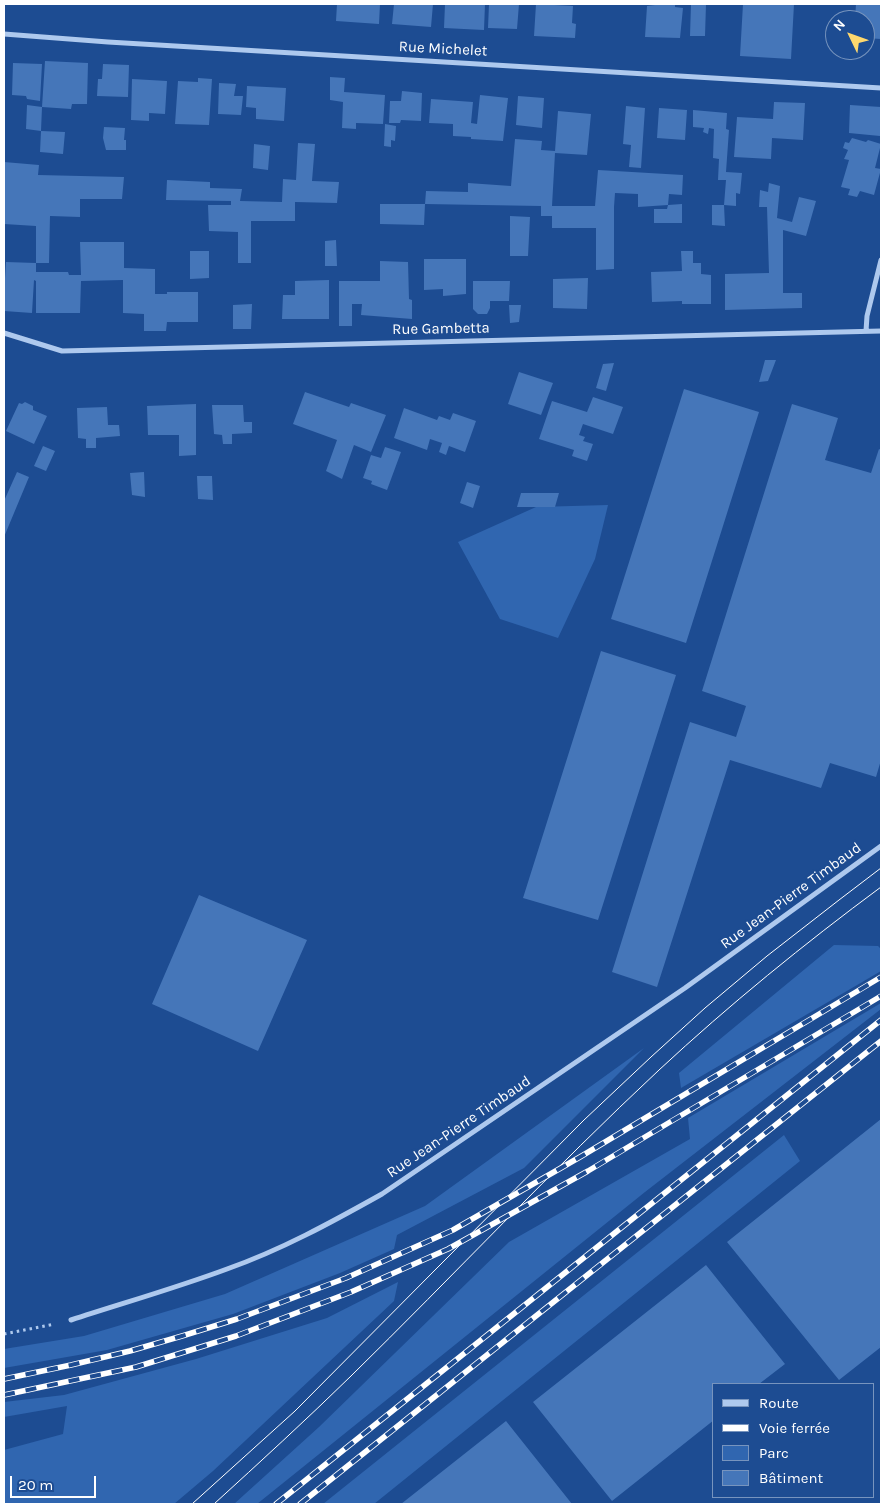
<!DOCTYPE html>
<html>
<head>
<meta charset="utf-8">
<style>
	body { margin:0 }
	#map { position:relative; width:885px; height:1508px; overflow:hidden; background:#1d4c92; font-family:Karla,sans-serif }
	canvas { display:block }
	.frame { position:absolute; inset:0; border:5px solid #fff; pointer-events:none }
	.legend { position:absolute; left:712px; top:1383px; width:162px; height:115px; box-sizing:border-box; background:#1d4c92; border:1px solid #7794be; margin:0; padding:6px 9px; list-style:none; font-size:15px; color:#fff }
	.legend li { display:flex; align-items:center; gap:10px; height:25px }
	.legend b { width:25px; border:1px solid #7794be }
	.north { position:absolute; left:825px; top:10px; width:50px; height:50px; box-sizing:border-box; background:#1d4c92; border:1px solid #7794be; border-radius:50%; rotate:312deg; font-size:14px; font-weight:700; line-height:20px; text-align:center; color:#fff }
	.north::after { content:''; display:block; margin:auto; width:18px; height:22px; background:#fed86d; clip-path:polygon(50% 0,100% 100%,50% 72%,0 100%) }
	.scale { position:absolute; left:10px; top:1476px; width:86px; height:22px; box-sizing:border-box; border:2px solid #fff; border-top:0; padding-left:6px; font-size:15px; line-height:18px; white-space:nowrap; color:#fff; -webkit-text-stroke:4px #1d4c92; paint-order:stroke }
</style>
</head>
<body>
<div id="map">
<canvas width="885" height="1508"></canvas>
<div class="frame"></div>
<ul class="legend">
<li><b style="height:6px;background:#aec9ee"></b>Route</li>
<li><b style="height:6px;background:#fff"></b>Voie ferrée</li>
<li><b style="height:14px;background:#3066b0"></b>Parc</li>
<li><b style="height:14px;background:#4576b9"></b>Bâtiment</li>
</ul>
<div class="north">N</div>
<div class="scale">20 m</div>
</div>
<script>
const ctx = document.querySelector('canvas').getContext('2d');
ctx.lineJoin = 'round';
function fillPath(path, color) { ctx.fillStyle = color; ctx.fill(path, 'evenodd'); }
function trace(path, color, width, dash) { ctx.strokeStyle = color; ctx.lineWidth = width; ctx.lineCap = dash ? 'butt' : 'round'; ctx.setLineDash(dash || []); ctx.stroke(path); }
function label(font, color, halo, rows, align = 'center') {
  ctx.font = font + ' Karla,sans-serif'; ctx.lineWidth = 4.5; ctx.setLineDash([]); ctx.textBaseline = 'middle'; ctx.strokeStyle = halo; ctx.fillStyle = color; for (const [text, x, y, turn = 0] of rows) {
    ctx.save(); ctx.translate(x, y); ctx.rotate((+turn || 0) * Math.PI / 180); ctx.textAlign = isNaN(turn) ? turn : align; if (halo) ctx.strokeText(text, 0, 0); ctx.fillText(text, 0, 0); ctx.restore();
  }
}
const green = new Path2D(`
	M608 505 595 559 558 638 500 619 458 542 536 507Z
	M834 945 878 946 881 949V971L681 1088 679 1073Z
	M881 1003V1009L645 1192 257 1504H234L319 1427 509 1242 690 1139 688 1118Z
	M644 1048 524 1168 397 1235 394 1249 340 1273 233 1314 107 1350 4 1368V1349L84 1336 225 1294 425 1206Z
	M784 1135 800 1161 374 1504H323Z
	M398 1282 394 1301 213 1471 174 1504H4V1450L63 1434 67 1406 4 1417V1402L64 1395 196 1359 327 1318Z`);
const building = new Path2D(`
	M337 4H380L379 24 336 21Z
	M394 4H433L431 27 392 24Z
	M445 4H485L484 30 444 28Z
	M489 4H519L517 29 488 28Z
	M536 4 573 6 572 23 576 24 575 38 534 36Z
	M655 4H675V7L683 8 680 38 645 37 647 6 655 5Z
	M691 4H706L705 36H690Z
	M743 4H794L791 59 740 56Z
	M856 4H881V39L865 38V20H855Z
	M45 61 88 63 87 104H72L71 109 42 107 41 131 26 129 27 105 42 107Z
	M13 63 42 64 40 101 27 99 26 96 12 95Z
	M103 64 129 65 128 97 97 96 98 79H102Z
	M330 77 345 78 344 92 385 95 383 124 356 123V129L342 128 343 102 330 100Z
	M198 78 212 79 209 125 175 124 178 81 198 82Z
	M132 79 167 81 165 114 149 113V121L131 120Z
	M219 83 236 84 234 96H243L241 115 218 114Z
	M247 86 286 88 284 121 256 119V108L246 107Z
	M402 91 422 93 421 121 401 120 400 123H389L390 101H401Z
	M480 95 508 98 503 141 471 139V137L453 136V124L429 123 431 99 473 102 471 123 477 124Z
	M518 96 544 98 542 128 516 125Z
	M774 102 805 103 803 140 772 138 771 159 734 157 737 117 773 119Z
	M850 105 881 107 880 136 849 133Z
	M626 106 645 108 641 168 629 167 631 145 623 144Z
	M659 108 687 110 685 140 657 138Z
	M693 110 727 113 726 129 729 130 726 172 742 173 740 194 736 193V206L724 205 726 180H718L719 159 713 158 714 129 709 128 708 134 703 132 704 128 693 127Z
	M558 111 591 114 587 155 555 153 552 206H595L598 170 683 175 682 195 669 194 668 205 682 204V223H654V209H667L668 205 638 207V194L615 193 614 207V269L596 270V228H552V216H541V206L425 204 424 225 380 224V204H425L426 191 468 192V183L511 186 515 139 542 141 541 150 555 151Z
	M385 124 396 126 395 141 391 140V147L384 146Z
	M104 127 125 128 124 140H126V150H106L103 138Z
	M41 131 65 132 63 154 40 152Z
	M852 138 866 142 868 140 881 144 875 168 881 169 874 195 860 191 857 197 848 195 850 189 841 187 849 160 844 159 848 150 843 148 845 142 849 143Z
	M298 143 315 144 312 181 339 182 337 203 295 202V221H251V263H238V232L209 231 208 205H231V201L166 200 167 180 210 182V188L242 189 240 201 282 202 283 179 296 180Z
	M254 144 270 146 268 170 253 168Z
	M4 162 39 165 38 175 124 177 122 199H80V217L50 216 49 263H36V226L4 224Z
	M769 183 780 186 777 218 792 222 799 197 816 201 806 236 783 230V293H802V308L725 310V274L769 273 767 207H759L760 190 768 192Z
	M712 205H724L725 226 712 225Z
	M510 216 530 217 528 256H510Z
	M336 240 337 266H325V241Z
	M80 242H124V268L155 269V294H167V292H198V322H167L166 331H144V314L123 313V280L81 281 80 313H36V281L34 280 32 313 4 311V278H5L6 262 36 263V272H68L69 275H81Z
	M190 251H209V278L190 279Z
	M681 251H693V263H701V274L711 275V304H682V301L652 302 651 272 682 271Z
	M424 259H466V294L443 296V289L424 290Z
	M380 261 408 262 409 299 412 300V319L361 315 362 304H352V326H339V281H380Z
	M588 278 587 309 553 308V279Z
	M329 280V319H282L283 295H295V281Z
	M473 281H510L509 301H490V308L487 314H478L473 309Z
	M252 304 251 329H233V305Z
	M509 305H521L519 322 510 323Z
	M765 360H776L768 381 759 382Z
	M614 363 606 391 596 388 603 364Z
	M519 372 553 383 541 415 508 404Z
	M684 389 759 412 686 643 611 619Z
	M305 392 349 407 351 403 386 415 371 452 354 445 342 479 326 471 337 440 293 424Z
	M593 397 623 407 613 434 583 424 579 435 585 437 583 441 593 444 587 461 572 456 574 450 539 439 552 401 587 412Z
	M25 402 33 406V410L47 416 34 444 6 431 19 403 22 404Z
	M196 404V455L179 456V435H148L147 406Z
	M792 404 838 418 825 460 871 473 879 449 881 450V760L876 777 830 763 821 788 730 760 657 987 612 972 690 722 736 737 746 706 702 691Z
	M212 405H243L244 422H252V433L232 434V444H223L222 435 214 434Z
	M107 407 108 425H119L120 436 96 438V448H86V439L78 438 77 408Z
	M404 408 437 420 439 416 450 420 453 413 476 421 465 452 449 446 446 455 439 452 442 443 430 439 427 450 394 438Z
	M43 446 55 451 46 471 34 466Z
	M385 447 401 452 387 490 371 484 372 481 363 478 371 455 381 458Z
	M17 472 29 477 4 537V501Z
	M144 472 145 497 132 495 130 473Z
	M197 476H212L213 500 198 499Z
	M467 482 480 486 473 508 460 503Z
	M521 493H559L555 507H517Z
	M601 651 676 675 598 920 523 898Z
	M199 895 307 940 258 1051 152 1004Z
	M881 1119V1347L839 1380 727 1242Z
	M706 1265 785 1364 759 1384H714V1420L612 1501 533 1402Z
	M506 1421 572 1504H401Z`);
const path = new Path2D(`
	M4 1334 55 1324`);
const street = new Path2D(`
	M4 34 108 42 881 88
	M866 331 867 316 881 260
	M4 333 62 351 881 331
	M71 1320C123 1303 176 1288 227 1269 281 1250 332 1222 382 1194L685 988 881 846`);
const tram = new Path2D(`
	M192 1504 295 1411 584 1120 651 1057 705 1008 767 956 839 900 881 868
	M214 1504C260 1462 306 1420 351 1376 454 1275 553 1169 659 1070 729 1005 804 944 881 887`);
const rail = new Path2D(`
	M4 1379 71 1365 130 1351 182 1336 237 1319 346 1278 453 1230 580 1157 881 977
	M4 1395 136 1367 236 1336 351 1292 448 1249 588 1171 881 996
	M276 1504 881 1020
	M300 1504 881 1041`);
const streetNames = [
	["Rue Michelet",443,49,3],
	["Rue Gambetta",441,329,-1],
	["Rue Jean-Pierre Timbaud",791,896,-36],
	["Rue Jean-Pierre Timbaud",459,1127,-34]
];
fillPath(green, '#3066b0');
fillPath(building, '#4576b9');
trace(path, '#aec9ee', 3, [2.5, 4]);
trace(street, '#aec9ee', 5);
trace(tram, '#fff', 1);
trace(rail, '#fff', 5.5);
trace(rail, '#1d4c92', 4, [11]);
label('15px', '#fff', '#1d4c92', streetNames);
</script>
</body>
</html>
